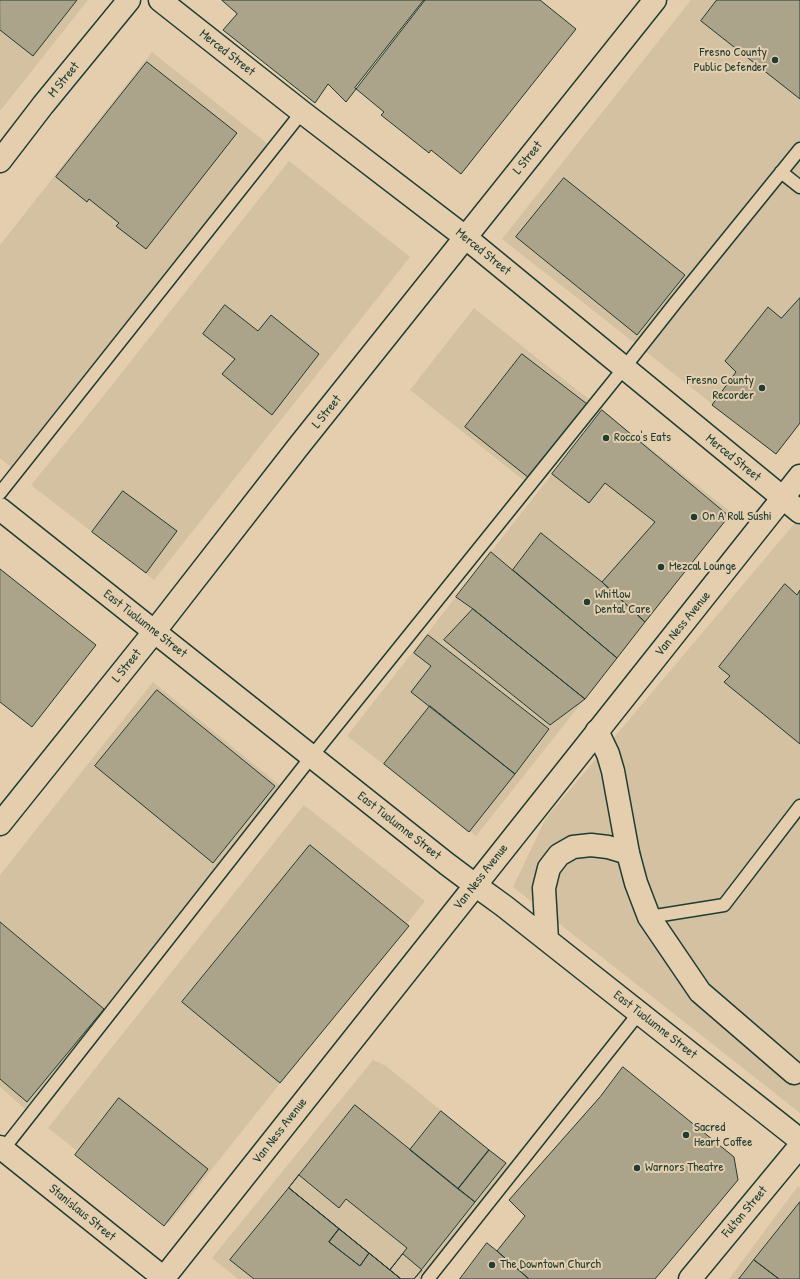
<!DOCTYPE html>
<html>
<head>
<meta charset="utf-8">
<style>
	body { margin:0 }
	canvas { display:block; background:#e4cead }
</style>
</head>
<body>
<canvas width="800" height="1279"></canvas>
<script>
const ctx = document.querySelector('canvas').getContext('2d');
ctx.lineJoin = 'round';
function fillPath(path, color) { ctx.fillStyle = color; ctx.fill(path, 'evenodd'); }
function trace(path, color, width, dash) { ctx.strokeStyle = color; ctx.lineWidth = width; ctx.lineCap = dash ? 'butt' : 'round'; ctx.setLineDash(dash || []); ctx.stroke(path); }
function label(font, color, halo, rows, align = 'center') {
  ctx.font = font + ' "Patrick Hand",sans-serif'; ctx.lineWidth = 4; ctx.setLineDash([]); ctx.textBaseline = 'middle'; ctx.strokeStyle = halo; ctx.fillStyle = color; for (const [text, x, y, turn = 0] of rows) {
    ctx.save(); ctx.translate(x, y); ctx.rotate((+turn || 0) * Math.PI / 180); ctx.textAlign = isNaN(turn) ? turn : align; if (halo) ctx.strokeText(text, 0, 0); ctx.fillText(text, 0, 0); ctx.restore();
  }
}
const built = new Path2D(`
	M0 0H88L0 111Z
	M691 0H800V423L776 454 502 239Z
	M152 52 273 148 17 472 0 458V245Z
	M289 161 410 257 154 580 31 485 97 404Z
	M474 308 595 404 531 486 410 390Z
	M602 410 732 513 476 836 347 736Z
	M800 517V1113L513 887 546 818Z
	M153 682 288 792 32 1115 0 1087V875Z
	M304 805 425 901 169 1223 48 1128Z
	M373 1060 386 1066 514 1169 426 1279H238L212 1258Z
	M798 1186 800 1188V1279H729Z`);
const building = new Path2D(`
	M0 0H77L33 56 0 30Z
	M222 0H425L346 102 328 84 315 103 223 30 237 14Z
	M424 0H540L576 29 461 174 431 150 429 153 381 115 384 112 355 88Z
	M717 0H800V99L701 21Z
	M147 62 237 133 146 249 116 226 119 223 89 199 87 202 56 177Z
	M564 178 685 275 637 335 516 237Z
	M800 298V423L776 454 712 405 736 372 725 361 768 307 781 318Z
	M225 305 258 331 271 315 319 354 272 415 222 374 235 359 203 334Z
	M522 354 587 404 529 478 465 427Z
	M602 410 729 516 645 622 602 582 655 522 605 483 589 503 552 474Z
	M123 491 177 531 146 573 92 532Z
	M541 533 602 582 645 622 617 658 513 570Z
	M491 552 617 658 585 699 473 609 456 597Z
	M0 569 96 645 32 727 0 702Z
	M785 584 797 595 800 590V744L724 682 730 676 719 667Z
	M473 609 585 699 550 725 444 640Z
	M428 635 549 729 515 774 411 692 431 666 414 653Z
	M157 690 275 786 213 863 95 766Z
	M430 706 515 774 469 832 384 764Z
	M310 845 409 926 280 1083 182 1002Z
	M0 922 104 1009 27 1102 0 1079Z
	M623 1067 734 1157 738 1180 655 1279H529L497 1251 525 1216 509 1200 600 1097Z
	M119 1098 208 1169 164 1226 75 1155Z
	M355 1105 475 1202 414 1279H401L289 1188Z
	M441 1111 489 1150 458 1189 410 1150Z
	M489 1150 506 1163 475 1202 458 1189Z
	M299 1175 339 1208 346 1199 407 1248 390 1270 289 1188Z
	M289 1188 339 1229 329 1242 360 1266 369 1253 401 1279H254L230 1260Z
	M800 1202V1279H779L754 1260Z
	M339 1229 369 1253 360 1266 329 1242Z
	M487 1243 497 1251 529 1279H460Z
	M403 1254 422 1270 414 1279H401L390 1270Z
	M754 1260 779 1279H739Z`);
const lane = new Path2D(`
	M781 172 800 187
	M0 493 302 112
	M649 917 724 905 800 806
	M1 1152 312 756 624 368 676 302 800 149
	M428 1279 639 1013`);
const street = new Path2D(`
	M597 731 608 754 613 771 628 853 636 883 649 917 700 992 794 1073`);
const secondary = new Path2D(`
	M160 0 302 112 465 237 800 512
	M0 509 447 864 475 885 504 906 800 1140
	M0 824 154 632 298 447 655 0
	M547 940 544 888 549 868 559 855 573 847 591 845 608 847 628 853
	M0 1147 165 1279
	M163 1279 800 476
	M690 1279 800 1146`);
const primary = new Path2D(`
	M0 161 43 105 129 0`);
const markers = [
	[775,60,4,"#1f3d34"],
	[762,388,4,"#1f3d34"],
	[606,438,4,"#1f3d34"],
	[694,517,4,"#1f3d34"],
	[661,567,4,"#1f3d34"],
	[587,602,4,"#1f3d34"],
	[686,1135,4,"#1f3d34"],
	[637,1168,4,"#1f3d34"],
	[492,1265,4,"#1f3d34"]
];
const streetNames = [
	["Merced Street",227,53,38],
	["M Street",64,80,-51],
	["L Street",528,158,-51],
	["Merced Street",483,252,39],
	["L Street",327,412,-51],
	["Merced Street",733,458,39],
	["East Tuolumne Street",145,624,38],
	["Van Ness Avenue",683,624,-51],
	["L Street",127,666,-51],
	["East Tuolumne Street",399,826,38],
	["Van Ness Avenue",481,877,-52],
	["East Tuolumne Street",655,1025,38],
	["Van Ness Avenue",280,1131,-52],
	["Fulton Street",745,1212,-50],
	["Stanislaus Street",82,1213,39]
];
const poiNames = [
	["Fresno County",767,53,"right"],
	["Public Defender",767,68,"right"],
	["Fresno County",754,381,"right"],
	["Recorder",754,396,"right"],
	["Rocco's Eats",614,438],
	["On A Roll Sushi",702,517],
	["Mezcal Lounge",669,567],
	["Whitlow",595,595],
	["Dental Care",595,610],
	["Sacred",694,1128],
	["Heart Coffee",694,1143],
	["Warnors Theatre",645,1168],
	["The Downtown Church",500,1265]
];
fillPath(built, '#d3c1a2');
fillPath(building, '#aba38a');
trace(building, '#1f3d34', 1);
trace(lane, '#1f3d34', 15);
trace(street, '#1f3d34', 25);
trace(secondary, '#1f3d34', 25);
trace(primary, '#1f3d34', 25);
trace(lane, '#e4cead', 12);
trace(street, '#e4cead', 22);
trace(secondary, '#e4cead', 22);
trace(primary, '#e4cead', 22);
for (const [x, y, r, color] of markers) { const dot = new Path2D(); dot.arc(x, y, r, 0, 2 * Math.PI); ctx.fillStyle = color; ctx.fill(dot); trace(dot, '#e4cead', 1.5); }
label('13px', '#1f3d34', '#e4cead', streetNames);
label('13px', '#1f3d34', '#e4cead', poiNames, 'left');
</script>
</body>
</html>
